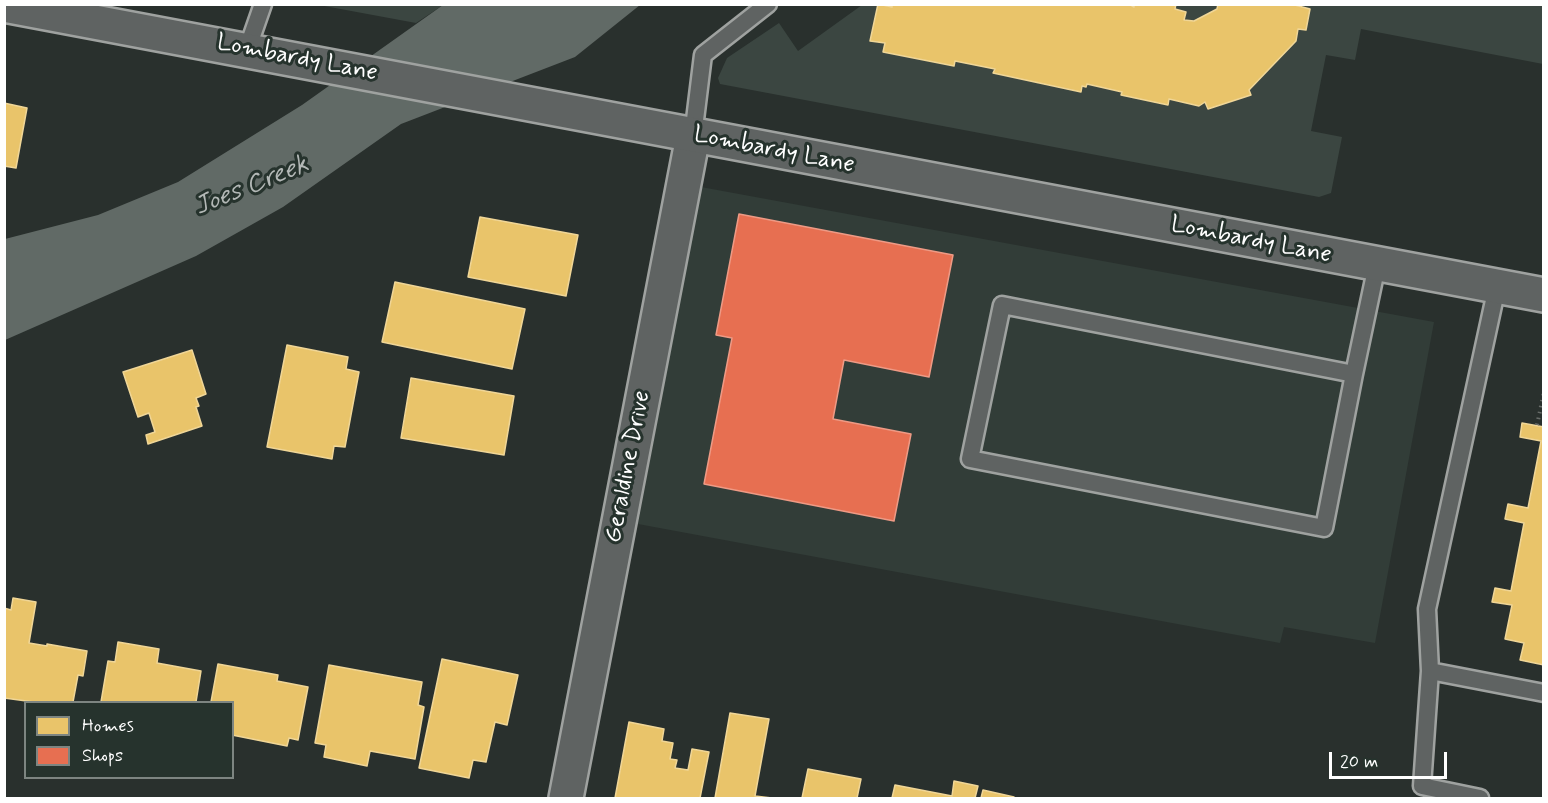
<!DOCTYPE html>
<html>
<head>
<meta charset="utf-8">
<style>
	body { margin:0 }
	#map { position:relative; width:1548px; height:803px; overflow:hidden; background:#29302d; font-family:Mynerve,sans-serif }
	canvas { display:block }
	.frame { position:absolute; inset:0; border:6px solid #fff; pointer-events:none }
	.legend { position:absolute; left:24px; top:701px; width:210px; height:78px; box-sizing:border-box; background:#26332d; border:2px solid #7d8581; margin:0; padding:8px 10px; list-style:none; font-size:18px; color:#fff }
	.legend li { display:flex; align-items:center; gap:12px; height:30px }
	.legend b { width:30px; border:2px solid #7d8581 }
	.scale { position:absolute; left:1329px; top:752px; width:118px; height:27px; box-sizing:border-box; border:3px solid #fff; border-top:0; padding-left:8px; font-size:18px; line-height:21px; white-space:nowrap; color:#fff; -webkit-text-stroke:4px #26332d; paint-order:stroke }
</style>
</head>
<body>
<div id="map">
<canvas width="1548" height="803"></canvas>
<div class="frame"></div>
<ul class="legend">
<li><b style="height:16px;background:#e9c46a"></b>Homes</li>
<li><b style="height:16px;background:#e76f51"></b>Shops</li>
</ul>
<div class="scale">20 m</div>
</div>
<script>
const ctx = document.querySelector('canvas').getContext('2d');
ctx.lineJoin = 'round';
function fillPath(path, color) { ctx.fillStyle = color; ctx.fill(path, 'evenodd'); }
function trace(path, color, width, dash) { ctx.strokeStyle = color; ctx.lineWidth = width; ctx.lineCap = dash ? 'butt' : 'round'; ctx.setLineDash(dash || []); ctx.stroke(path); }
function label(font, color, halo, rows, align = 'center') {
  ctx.font = font + ' Mynerve,sans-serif'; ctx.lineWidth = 6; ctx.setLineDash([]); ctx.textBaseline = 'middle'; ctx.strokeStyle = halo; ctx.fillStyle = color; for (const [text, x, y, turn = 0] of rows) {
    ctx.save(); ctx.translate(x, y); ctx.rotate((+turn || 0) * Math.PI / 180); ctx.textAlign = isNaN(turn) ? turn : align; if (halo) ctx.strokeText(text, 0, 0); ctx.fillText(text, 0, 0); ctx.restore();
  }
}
const built = new Path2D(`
	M701 187 1434 322 1375 643 1284 627 1280 643 638 524Z`);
const green = new Path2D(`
	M319 5H443L416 23Z
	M862 5H1543V64L1361 29 1355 60 1326 55 1311 131 1342 137 1331 193 1319 197 720 84 718 78 727 58 779 23 798 51Z`);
const water = new Path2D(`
	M443 5H640L575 57 401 124 283 207 196 256 5 340V239L98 215 178 182 302 105Z`);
const homes = new Path2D(`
	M878 4 892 7V4H1129L1134 7V4H1176L1175 9 1186 12 1184 20 1194 21 1217 9 1218 4H1291L1310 9 1306 30 1298 29 1296 41 1249 90 1251 95 1208 109 1205 102 1199 106 1169 99 1168 105 1121 95 1122 92 1087 84 1086 87 1082 86 1081 92 993 73 995 69 955 61 954 66 883 52 885 43 870 41Z
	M4 103 27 108 16 168 4 166Z
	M480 217 578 235 566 296 468 277Z
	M395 282 525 309 512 369 382 342Z
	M287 345 348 357 346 369 359 372 345 447 334 446 332 459 267 447Z
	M192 350 206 394 196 398 199 406 196 407 202 426 148 444 146 435 155 432 149 413 138 417 123 372Z
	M411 378 514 396 504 455 401 438Z
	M1522 423 1544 427V665L1520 660 1524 643 1505 639 1512 605 1492 602 1495 588 1511 591 1524 523 1505 519 1508 504 1528 508 1541 441 1520 437Z
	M13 598 36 602 29 643 47 646V644L87 651 83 676 78 675 73 702H34L4 698V608L11 610Z
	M118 642 159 649 157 663 201 671 196 702H101L108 661 115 662Z
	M442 659 518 675 507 725 495 722 486 762 473 760 469 778 419 768Z
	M218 664 278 675 277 681 308 687 298 740 289 738 287 746 232 735V702H211Z
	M329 665 422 682 418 705 424 707 415 759 370 751 367 766 324 757 326 745 315 743Z
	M730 713 769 719 755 796 772 798H715Z
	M629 722 664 729 662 741 673 743 670 759 677 760 675 768 688 770 692 749 709 752 700 798H615Z
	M808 769 861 779 857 798H802Z
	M954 781 978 786 975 798H892L895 785 952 796Z
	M983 790 1014 797V798H981Z`);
const shops = new Path2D(`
	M739 214 953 255 929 377 844 360 833 419 911 434 894 521 704 484 732 338 716 335Z`);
const path = new Path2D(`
	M1537 425 1544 392`);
const lane = new Path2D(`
	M247 50 263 4
	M693 136 703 55 768 4
	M1354 374 1324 528 970 459 1002 305 1354 374 1377 265
	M1430 671 1544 693
	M1480 798 1422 786 1430 671 1427 609 1497 287`);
const street = new Path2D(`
	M566 798 693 136`);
const secondary = new Path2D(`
	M4 5 1544 295`);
const streetNames = [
	["Lombardy Lane",297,59,11],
	["Lombardy Lane",774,151,11],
	["Lombardy Lane",1251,241,11],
	["Geraldine Drive",629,467,-79]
];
const waterNames = [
	["Joes Creek",252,187,-22]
];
fillPath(built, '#323d38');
fillPath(green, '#3b4641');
fillPath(water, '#616a66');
fillPath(homes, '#e9c46a');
trace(homes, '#f0d697', 1.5);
fillPath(shops, '#e76f51');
trace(shops, '#ee9a85', 1.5);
trace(lane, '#9fa2a0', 21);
trace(street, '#9fa2a0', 38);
trace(secondary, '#9fa2a0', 38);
trace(path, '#686c69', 4, [1.5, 4.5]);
trace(lane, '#5f6362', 16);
trace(street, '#5f6362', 33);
trace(secondary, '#5f6362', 33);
label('24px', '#fff', '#26332d', streetNames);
label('italic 26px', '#b3b8b6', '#26332d', waterNames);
</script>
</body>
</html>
